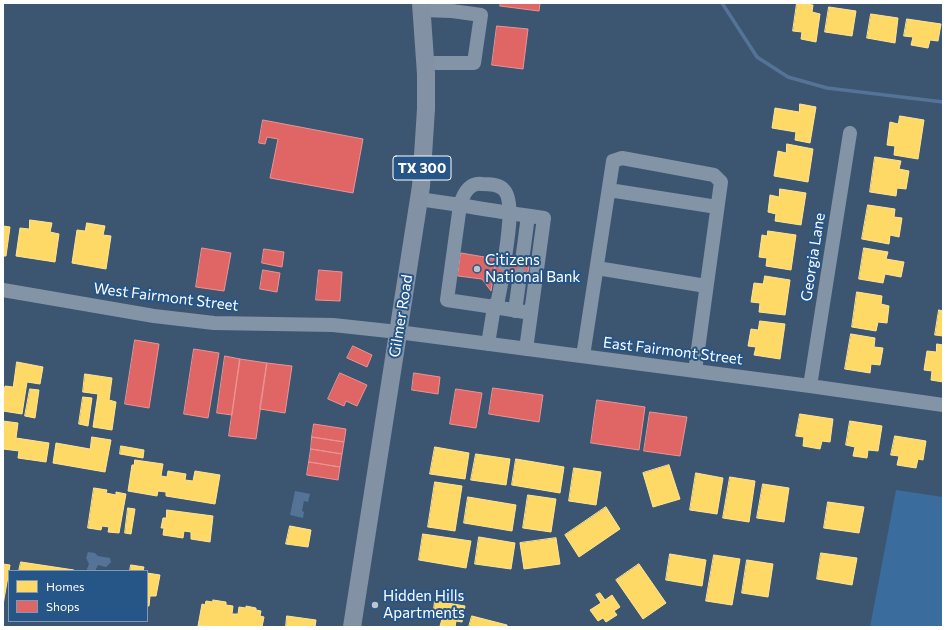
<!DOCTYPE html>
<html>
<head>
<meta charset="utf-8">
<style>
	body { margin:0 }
	#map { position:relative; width:946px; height:630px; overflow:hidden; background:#3c5671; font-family:Commissioner,sans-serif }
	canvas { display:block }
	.frame { position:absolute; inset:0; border:4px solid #fff; pointer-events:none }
	.legend { position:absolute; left:8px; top:570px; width:140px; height:52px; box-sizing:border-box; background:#265587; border:1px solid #7d99b7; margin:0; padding:5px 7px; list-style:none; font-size:12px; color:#fff }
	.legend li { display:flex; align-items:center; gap:8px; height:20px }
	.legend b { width:20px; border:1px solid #7d99b7 }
</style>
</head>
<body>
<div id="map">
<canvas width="946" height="630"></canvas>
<div class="frame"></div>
<ul class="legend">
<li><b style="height:11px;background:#ffd966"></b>Homes</li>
<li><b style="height:11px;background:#e06666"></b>Shops</li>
</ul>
</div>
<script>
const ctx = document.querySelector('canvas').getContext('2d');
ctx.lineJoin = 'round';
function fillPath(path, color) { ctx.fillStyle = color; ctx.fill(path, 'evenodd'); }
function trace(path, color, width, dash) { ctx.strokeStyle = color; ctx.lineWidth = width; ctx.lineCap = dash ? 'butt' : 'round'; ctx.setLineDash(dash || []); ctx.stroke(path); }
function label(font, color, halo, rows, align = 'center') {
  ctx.font = font + ' Commissioner,sans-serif'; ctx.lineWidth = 4; ctx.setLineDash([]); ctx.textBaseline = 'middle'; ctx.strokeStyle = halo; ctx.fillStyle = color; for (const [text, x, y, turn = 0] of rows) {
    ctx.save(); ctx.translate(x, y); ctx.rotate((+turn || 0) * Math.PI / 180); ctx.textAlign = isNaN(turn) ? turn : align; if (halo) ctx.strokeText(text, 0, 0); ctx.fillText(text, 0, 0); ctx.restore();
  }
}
const green = new Path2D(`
	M896 490 943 497V627H870Z`);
const water = new Path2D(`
	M295 491 310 494 308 502 304 501 302 511 304 512 303 518 290 515Z
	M88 552 95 553 98 556 110 558 111 562 106 567 98 565 95 571H87V569L89 564 86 558Z`);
const homes = new Path2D(`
	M797 3 813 5 812 12 820 14 816 42 801 39 802 32 793 31Z
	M829 7 856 11 852 36 825 32Z
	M871 14 898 18 895 43 867 38Z
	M907 19 941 24 938 41 930 40 928 48 911 45 913 37 904 36Z
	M800 104 816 107 810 143 795 140 796 132 772 128 775 108 799 112Z
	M900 116 924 120 918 159 894 155 895 146 887 145 890 122 898 124Z
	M787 144 813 149 808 182 774 176 778 151 786 153Z
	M875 157 901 161 899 169 909 171 906 189 897 188 896 196 870 192Z
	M780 189 806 193 801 225 775 221 776 214 768 212 770 195 779 197Z
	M868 205 895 209 894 217 902 218 899 237 890 235 889 244 862 239Z
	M30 220 52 223 50 232 59 234 55 262 16 256 20 228 29 229Z
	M87 223 105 226 103 235 111 236 106 269 72 263 77 230 85 231Z
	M3 226 10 227 6 256H3Z
	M768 231 796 235 791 270 766 266 767 258 759 257 762 235 767 236Z
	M864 248 888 252 886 259 904 262 901 277 885 274 883 283 859 279Z
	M765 276 790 280 785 315 759 312 760 303 751 302 754 283 763 284Z
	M857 292 882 296 881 304 889 306 887 323 878 322 876 331 852 327Z
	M939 310 943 311V336L935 335Z
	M760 321 785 324 780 359 754 355 756 347 748 346 751 329 758 330Z
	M851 334 875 338 874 347 883 348 880 365 871 364 870 373 845 369Z
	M937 344 943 345V382L931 380 932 371 924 370 927 351 936 352Z
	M17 362 43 367 40 384 27 382 22 414 3 411V397L5 386 13 387Z
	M85 374 112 378 109 400 116 402 112 430 93 427 98 394 83 392Z
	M30 389 39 390 35 418 25 416Z
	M83 397 92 398 88 426 79 424Z
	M800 414 833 419 830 442 822 441 820 449 803 446 804 437 796 436Z
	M3 421 18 423 16 438 49 443 46 462 18 458 19 451 3 449Z
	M850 421 882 426 878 451 868 450 867 458 853 456 855 447 846 445Z
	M895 436 926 441 923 460 918 459 916 468 897 465 899 456 891 455Z
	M92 437 111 440 105 472 53 463 56 443 90 449Z
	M121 446 144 450 143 458 120 454Z
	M435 447 469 453 465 479 430 474Z
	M476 454 510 459 506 485 471 480Z
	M516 459 564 467 560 493 512 485Z
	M135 460 163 464 161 476 167 477 168 471 186 474 185 480 193 481 195 471 220 475 215 504 166 496V492L158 491 157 496 128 491 132 465H134Z
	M669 465 680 499 653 507 643 473Z
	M574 468 601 472 596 505 569 501Z
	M696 473 723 478 717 514 690 510Z
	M730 477 755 481 749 522 723 518Z
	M435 482 462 486 455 531 428 527Z
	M763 484 789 488 784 522 757 518Z
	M94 488 107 490 106 493 116 495V492L126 494 119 533 108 532 109 527 102 526 101 530 88 528Z
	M528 495 556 499 551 532 523 528Z
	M468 497 516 505 512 531 464 523Z
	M828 502 864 507 859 533 824 528Z
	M606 507 620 529 579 557 565 535Z
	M128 508 135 509 131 534 125 533Z
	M167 510 213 516 210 542 191 539V532L184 531 183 538 163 535 164 528H161L163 518H166Z
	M290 526 311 530 308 547 286 544Z
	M423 534 471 541 466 568 419 560Z
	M479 537 515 543 511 569 475 564Z
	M556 538 560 564 524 569 520 543Z
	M821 553 857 558 852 585 817 579Z
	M670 554 706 560 702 586 666 580Z
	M714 555 740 559 732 605 706 601Z
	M747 560 773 564 768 597 742 593Z
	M21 562 74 570 73 571H19Z
	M3 564 10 565 3 605Z
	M639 564 666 603 643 619 616 580Z
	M131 565 144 567 143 571H130Z
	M147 573 160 575 156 596H150L149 606H147Z
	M600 593 605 600 612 595 620 607 614 611 617 615 606 622 603 618 598 621 590 610 601 603 596 595Z
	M213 600 226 602V605L233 606 232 614H238L239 607 246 608V606L256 608V610L261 611 260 616 264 617 262 627 198 626 202 604 205 605 206 601 213 602Z
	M435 601 465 606 462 622 456 621 455 627 440 626 442 619 433 617Z
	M287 616 316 620 315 627H286Z
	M472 616 507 625V627H469Z`);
const shops = new Path2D(`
	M501 3H540L539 11 500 6Z
	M497 26 528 29 523 69 492 65Z
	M263 120 363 139 353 193 270 178 278 139 267 137 265 144 259 143Z
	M202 248 231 253 224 291 196 287Z
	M264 249 284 252 282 267 262 263Z
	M461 253 496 259 491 291 482 279 458 276Z
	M512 259 530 262 527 276 512 273 511 281 493 278 496 263 511 265Z
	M263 270 280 273 277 292 260 289Z
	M319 270 342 272 340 301 316 300Z
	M135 340 159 344 149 408 125 404Z
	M353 346 372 355 367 367 347 358Z
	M194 349 219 353 208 418 184 414Z
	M225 356 240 359 232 415 217 413Z
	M240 359 267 363 256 439 229 436Z
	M267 363 292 366 285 413 260 409Z
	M340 373 367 385 357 406 346 401 344 406 328 399Z
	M414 373 440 377 438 394 412 390Z
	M493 388 543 395 539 422 489 414Z
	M456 389 482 393 476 428 450 424Z
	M597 400 645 407 639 450 591 443Z
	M650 412 687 417 680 456 644 451Z
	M314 424 346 429 344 442 312 437Z
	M312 437 344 442 342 454 311 449Z
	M311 449 342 454 340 467 309 462Z
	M309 462 340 467 338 480 307 475Z`);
const stream = new Path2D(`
	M722 3 757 57 788 77 827 88 943 102`);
const minor = new Path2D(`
	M422 10 452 11 481 15 474 63H425
	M609 190 717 207
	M419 199 460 205 447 300 494 307 498 300 502 279
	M522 261 528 216
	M504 264C506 248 516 200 503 189 498 184 489 184 482 184 469 182 463 195 460 205 488 210 516 214 544 218L531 313
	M597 268 706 286
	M3 290 154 316 214 323 333 325 398 332 810 386 943 405
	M515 311 520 275
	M488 344 494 307 531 313 526 349
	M583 356 613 161 622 158 714 175 721 182 695 371
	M810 386 850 133`);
const major = new Path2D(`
	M352 627 421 186 426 109V74L421 3`);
const markers = [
	[477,269,4,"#bbc4cd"],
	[375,605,4,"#bbc4cd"]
];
const shields = [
	[422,168,58]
];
const shieldNames = [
	["TX 300",422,168]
];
const streetNames = [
	["Georgia Lane",813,257,-81],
	["West Fairmont Street",166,297,7],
	["Gilmer Road",401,316,-81],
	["East Fairmont Street",673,351,7]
];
const poiNames = [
	["Citizens",485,260],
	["National Bank",485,277],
	["Hidden Hills",383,596],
	["Apartments",383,613]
];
fillPath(green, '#3a6c9d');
fillPath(water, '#547396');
fillPath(homes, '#ffd966');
trace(homes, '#ffe494', 1);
fillPath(shops, '#e06666');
trace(shops, '#e99494', 1);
trace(stream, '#547396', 3.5);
trace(minor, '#8394a7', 14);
trace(major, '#8292a4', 18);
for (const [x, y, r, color] of markers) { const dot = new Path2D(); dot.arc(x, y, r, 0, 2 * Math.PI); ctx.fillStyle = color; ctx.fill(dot); trace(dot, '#265587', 1.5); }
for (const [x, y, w] of shields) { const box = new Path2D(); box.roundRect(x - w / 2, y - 12, w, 24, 3); ctx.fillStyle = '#265587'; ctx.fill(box); trace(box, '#fff', 1); }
label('bold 14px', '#fff', null, shieldNames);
label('15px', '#fff', '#265587', streetNames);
label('15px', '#fff', '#265587', poiNames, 'left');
</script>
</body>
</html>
